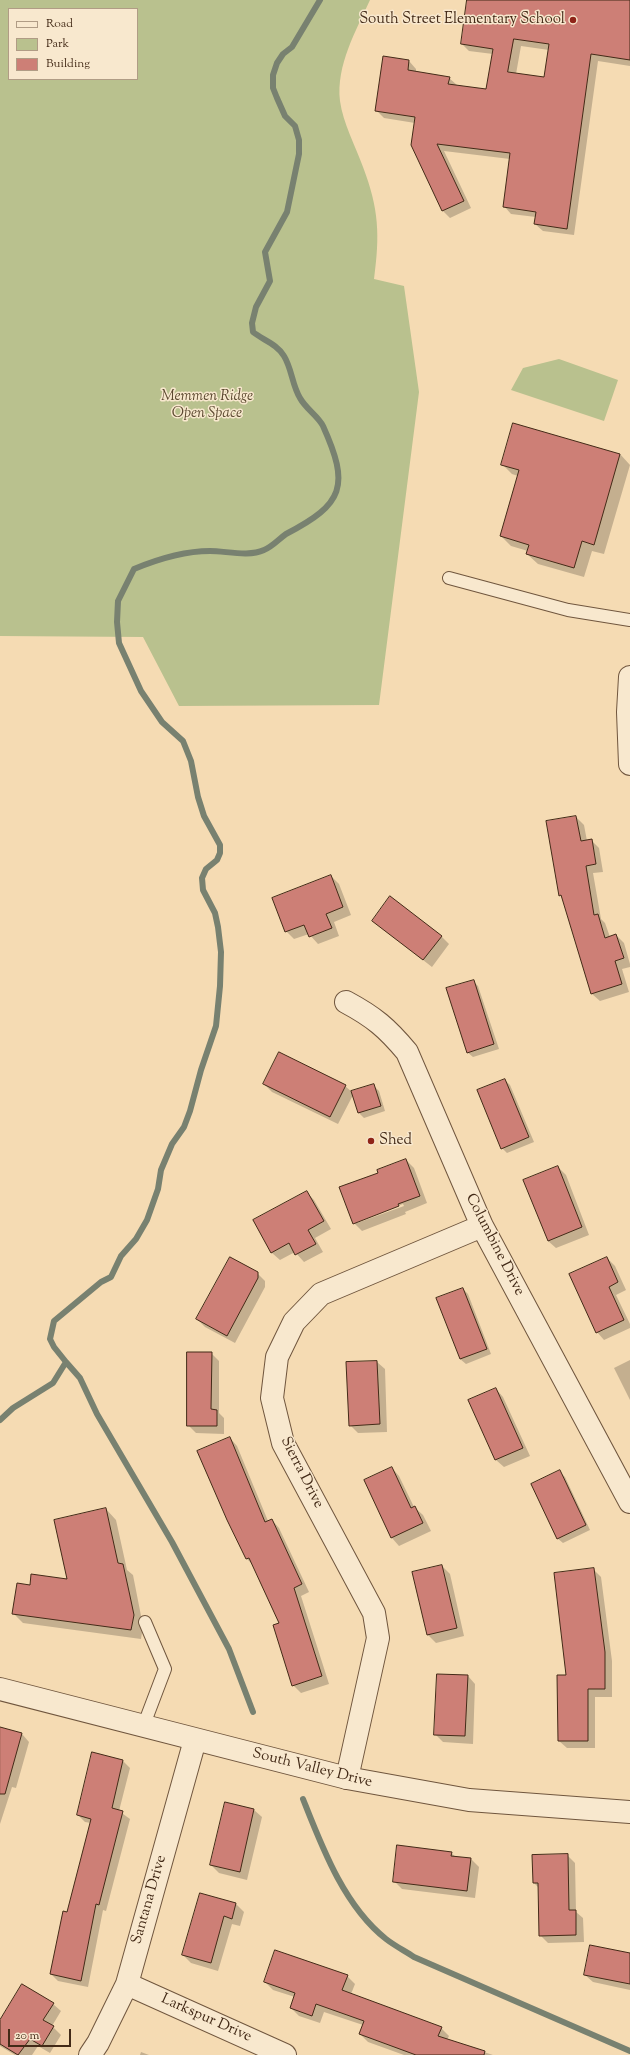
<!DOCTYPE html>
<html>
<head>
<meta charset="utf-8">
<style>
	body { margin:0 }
	#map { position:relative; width:630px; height:2055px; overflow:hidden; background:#f5dbb3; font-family:"Sorts Mill Goudy",serif }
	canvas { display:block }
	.legend { position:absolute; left:8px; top:8px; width:130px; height:72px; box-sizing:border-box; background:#f8e8ce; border:1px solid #b09c85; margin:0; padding:5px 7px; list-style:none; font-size:12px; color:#432a17 }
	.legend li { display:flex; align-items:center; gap:8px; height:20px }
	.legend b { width:20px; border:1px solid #b09c85 }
	.scale { position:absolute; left:8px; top:2029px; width:63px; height:18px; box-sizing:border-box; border:2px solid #432a17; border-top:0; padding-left:5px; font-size:12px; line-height:14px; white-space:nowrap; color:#432a17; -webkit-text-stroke:3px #f8e8ce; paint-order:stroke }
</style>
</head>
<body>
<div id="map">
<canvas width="630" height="2055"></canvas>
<ul class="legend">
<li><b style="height:5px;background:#f8e8ce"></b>Road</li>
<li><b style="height:11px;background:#b9c18e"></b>Park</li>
<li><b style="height:11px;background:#cd7f76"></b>Building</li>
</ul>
<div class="scale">20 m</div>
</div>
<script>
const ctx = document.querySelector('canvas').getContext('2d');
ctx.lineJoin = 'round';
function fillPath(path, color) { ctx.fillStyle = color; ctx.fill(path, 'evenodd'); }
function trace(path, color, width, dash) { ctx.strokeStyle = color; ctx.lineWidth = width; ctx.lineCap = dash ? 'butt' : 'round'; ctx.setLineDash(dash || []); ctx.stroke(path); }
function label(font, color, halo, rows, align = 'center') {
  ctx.font = font + ' "Sorts Mill Goudy",serif'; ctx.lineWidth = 3; ctx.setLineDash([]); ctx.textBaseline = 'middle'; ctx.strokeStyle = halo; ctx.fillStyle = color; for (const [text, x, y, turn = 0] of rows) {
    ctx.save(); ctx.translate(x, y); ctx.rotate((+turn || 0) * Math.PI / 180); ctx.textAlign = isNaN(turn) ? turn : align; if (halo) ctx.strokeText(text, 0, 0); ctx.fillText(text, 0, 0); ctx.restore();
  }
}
const green = new Path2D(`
	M0 0H370C356 31 336 65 340 101 343 123 355 145 363 167 379 209 380 235 374 279L404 286 419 392 379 705 179 706 143 637 0 636ZM9 9H137V79H9Z
	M559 359 618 380 604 421 511 390 523 368Z`);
const shadow = new Path2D(`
	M468 0H630V66L598 61 574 235 543 231 535 224 536 217 511 214 504 206 510 159 444 151 471 208 450 218 443 211 412 145 415 123 384 118 376 110 409 61 416 69V73L449 78 457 85 487 90 493 54 469 51 462 44ZM521 46 549 50 545 78 516 74Z
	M620 454 630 465 604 554 592 551 584 577 538 564 527 554 528 551 511 546 501 536 518 476 512 474 502 464Z
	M576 817 584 825 587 841 591 840 599 848 603 872 593 873 601 919 605 923 610 937 616 935 624 943 630 964V967L622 969 629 992 600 1001 592 994 563 899 560 895Z
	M331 876 339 884 351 915 334 922 339 936 318 944 309 934 294 939 286 931Z
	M373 921 441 936 449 944 432 967Z
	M473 981 478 986 499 1049 473 1057 467 1052Z
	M505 1080 510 1085 534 1142 507 1153 502 1148Z
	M264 1084 345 1086 352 1092 373 1085 379 1091 385 1111 364 1118 359 1113 353 1095 338 1124 272 1092Z
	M406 1160 414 1168 427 1203 405 1212 406 1214 362 1231 354 1223 380 1173ZM403 1204 404 1206 357 1223V1221Z
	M558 1167 566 1175 589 1235 556 1248 548 1241Z
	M306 1192 314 1200 331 1229 315 1238 323 1252 304 1262 295 1252 280 1260 272 1253 254 1221Z
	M607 1258 615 1266 626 1290 616 1295 630 1324V1328L604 1340 597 1332Z
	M257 1273 265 1281V1287L235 1343 205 1327 197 1319Z
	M463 1289 468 1294 491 1354 466 1364 460 1359Z
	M211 1353 219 1361V1413L224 1418V1434L196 1433 188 1425Z
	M630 1360V1400L614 1368Z
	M377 1362 385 1369 387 1432 358 1433 350 1425Z
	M496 1389 503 1397 530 1456 504 1467 496 1460Z
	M230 1438 237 1446 268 1521 272 1520 279 1528 309 1592 301 1596 329 1684 301 1693 293 1685 280 1624 253 1565 247 1559 228 1519Z
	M392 1468 399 1476 414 1507 423 1515 431 1531 399 1546 392 1538 365 1480Z
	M560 1472 565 1477 590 1530 563 1543 557 1538Z
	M106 1509 116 1520 127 1570 133 1575 143 1626 141 1639 23 1623 13 1613 31 1586 68 1580Z
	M442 1566 450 1574 464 1636 436 1643 428 1635Z
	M593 1569 601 1577 612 1661V1697H595V1748H567L559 1741 567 1676Z
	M468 1676 475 1684 473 1744 443 1742 435 1734Z
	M0 1728 22 1734 29 1742 16 1788 12 1787 0 1824Z
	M93 1754 123 1761 130 1768 119 1811 130 1819 106 1911 103 1910 88 1987 58 1981 51 1974 91 1823 85 1822 78 1815Z
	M226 1803 254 1810 262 1817 247 1880 219 1873 211 1865Z
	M451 1853 456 1857 471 1859 479 1867 475 1898 402 1889 394 1881Z
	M567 1855 575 1863 576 1912 583 1918 584 1942 548 1943 540 1935 539 1888 534 1883Z
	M200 1894 236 1904 244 1912 240 1926 232 1924 218 1971 191 1963 183 1955Z
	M630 1954V1990L593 1982 585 1975Z
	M347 1976 355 1984 351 1994 441 2028 449 2036 447 2040 493 2055H404L368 2042 360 2034 363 2025 324 2012 320 2023 299 2016 291 2008 295 1997 273 1990 265 1982Z
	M53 2004 61 2011 52 2026 61 2035 50 2053 38 2046 32 2055H15L0 2046V2022Z
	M141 2052 149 2055H140Z`);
const stream = new Path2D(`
	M66 1362 80 1378 97 1414 172 1542 229 1649 253 1712
	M0 1420 13 1408 53 1383 66 1362 54 1347 50 1339 54 1321 101 1282 111 1277 121 1256 136 1239 147 1220 158 1189 161 1170 172 1144 184 1127 190 1111 201 1070 216 1026 220 986 221 952 218 927 215 913 203 890 202 878 206 869 217 860 220 853V845L204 816 198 797 191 761 183 741 162 722 141 691 119 643 117 622 118 601 134 569C158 559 183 551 210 551 226 551 249 557 264 550 272 547 279 539 286 534 344 504 350 486 323 426 318 416 306 409 300 398 292 385 292 369 284 356 277 344 263 340 253 332L252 323 256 307 270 281 265 252 287 212 299 154V140L295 126 285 116 277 98 273 88V75L277 63 283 54 292 47 320 0
	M303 1799C322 1847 344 1906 386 1939 395 1946 405 1951 414 1957L630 2051`);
const building = new Path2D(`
	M467 0H630V60L591 54 567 229 534 224 536 212 503 207 510 153 437 144 464 201 442 211 411 145 415 117 375 111 383 56 409 60 408 70 450 77 448 84 486 89 493 49 461 44ZM514 39 549 44 544 77 508 72Z
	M513 423 620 454 594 545 582 541 574 568 526 554 529 545 500 536 519 470 501 465Z
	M576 816 581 841 592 839 596 864 586 866 594 915 598 914 605 938 616 934 624 958 615 961 622 984 591 994 561 895 559 896 546 821Z
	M331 875 343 907 326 914 332 928 309 937 304 925 285 932 272 898Z
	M390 896 442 936 423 960 372 921Z
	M474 980 494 1044 467 1053 446 988Z
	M279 1052 346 1085 330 1117 263 1084Z
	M505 1079 529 1137 501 1149 477 1090Z
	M374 1084 381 1106 358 1113 351 1091Z
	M406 1159 420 1196 398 1204 399 1206 353 1224 339 1187 378 1173 377 1170Z
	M558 1166 582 1227 548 1241 523 1180Z
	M307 1191 324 1221 308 1230 316 1244 295 1255 289 1243 271 1253 253 1220Z
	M230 1257 258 1272V1278L227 1336 196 1319Z
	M607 1257 618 1282 609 1287 624 1320 596 1333 569 1274Z
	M463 1288 487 1349 460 1359 436 1298Z
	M187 1352H212L211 1409 217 1410V1426H187Z
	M377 1361 380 1424 349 1426 346 1362Z
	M496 1388 523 1448 495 1460 468 1400Z
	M230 1437 265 1522 272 1519 302 1584 294 1588 322 1676 292 1686 273 1625 279 1623 249 1558 246 1559 227 1520 197 1451Z
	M392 1467 411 1508 415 1506 423 1523 391 1538 364 1480Z
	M560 1470 586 1525 557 1539 531 1484Z
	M106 1508 118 1563 123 1564 130 1596 134 1615 131 1630 12 1614 17 1583 30 1585 31 1574 67 1579 54 1520Z
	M442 1565 457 1628 427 1635 412 1572Z
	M594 1568 605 1652V1689H588V1741H558L557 1675H566L554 1573Z
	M437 1674 468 1675 465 1736 434 1735Z
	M0 1727 22 1733 5 1794H0Z
	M92 1752 123 1760 112 1808 123 1811 99 1905 96 1904 81 1981 50 1974 63 1911 67 1912 91 1819 77 1815Z
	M225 1802 254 1809 240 1872 210 1865Z
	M397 1845 452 1852 451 1856 471 1858 467 1891 393 1882Z
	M568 1854 569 1910H576V1935L539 1936 538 1883H533L532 1855Z
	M200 1893 236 1903 232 1919 224 1916 211 1963 182 1955Z
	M590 1945 630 1953V1984L584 1975Z
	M275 1950 348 1975 342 1990 442 2027 438 2036 485 2051 484 2055H416L359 2034 364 2021 316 2004 312 2016 290 2008 295 1993 264 1982Z
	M22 1984 54 2003 43 2020 54 2026 42 2046 30 2039 18 2055 0 2044V2020Z`);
const service = new Path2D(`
	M449 578 568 610 630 620
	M143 1727 165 1669 145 1622`);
const minor = new Path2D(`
	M346 1002C374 1017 387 1028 407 1052L482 1226 630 1502
	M347 1778 378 1638 374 1613 283 1443 272 1398 277 1357 294 1322 321 1294 482 1226
	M127 1984 285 2055
	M90 2055 98 2043 127 1984 195 1740`);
const tertiary = new Path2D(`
	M630 677 628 712 630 764
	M0 1689 347 1778 469 1800 630 1812`);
const markers = [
	[573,20,4,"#8f2418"],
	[371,1141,4,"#8f2418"]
];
const poiNames = [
	["South Street Elementary School",565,20],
	["Shed",379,1141,"left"]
];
const parkNames = [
	["Memmen Ridge",207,397],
	["Open Space",207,414]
];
const streetNames = [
	["Columbine Drive",494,1245,63],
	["Sierra Drive",301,1473,63],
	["South Valley Drive",312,1769,14],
	["Santana Drive",150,1900,-74],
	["Larkspur Drive",206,2019,24]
];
fillPath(green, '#b9c18e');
fillPath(shadow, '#0003');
trace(stream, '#788170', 6);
fillPath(building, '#cd7f76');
trace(building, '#432a17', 1);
trace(service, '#70563e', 14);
trace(minor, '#70563e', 24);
trace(tertiary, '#70563e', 24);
trace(service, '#f8e8ce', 12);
trace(minor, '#f8e8ce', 22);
trace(tertiary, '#f8e8ce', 22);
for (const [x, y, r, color] of markers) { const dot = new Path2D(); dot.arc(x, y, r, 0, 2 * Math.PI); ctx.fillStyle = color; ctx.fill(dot); trace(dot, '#f8e8ce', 1.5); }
label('15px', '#432a17', '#f8e8ce', poiNames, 'right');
label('italic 15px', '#5b482f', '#f8e8ce', parkNames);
label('15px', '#432a17', '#f8e8ce', streetNames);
</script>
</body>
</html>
